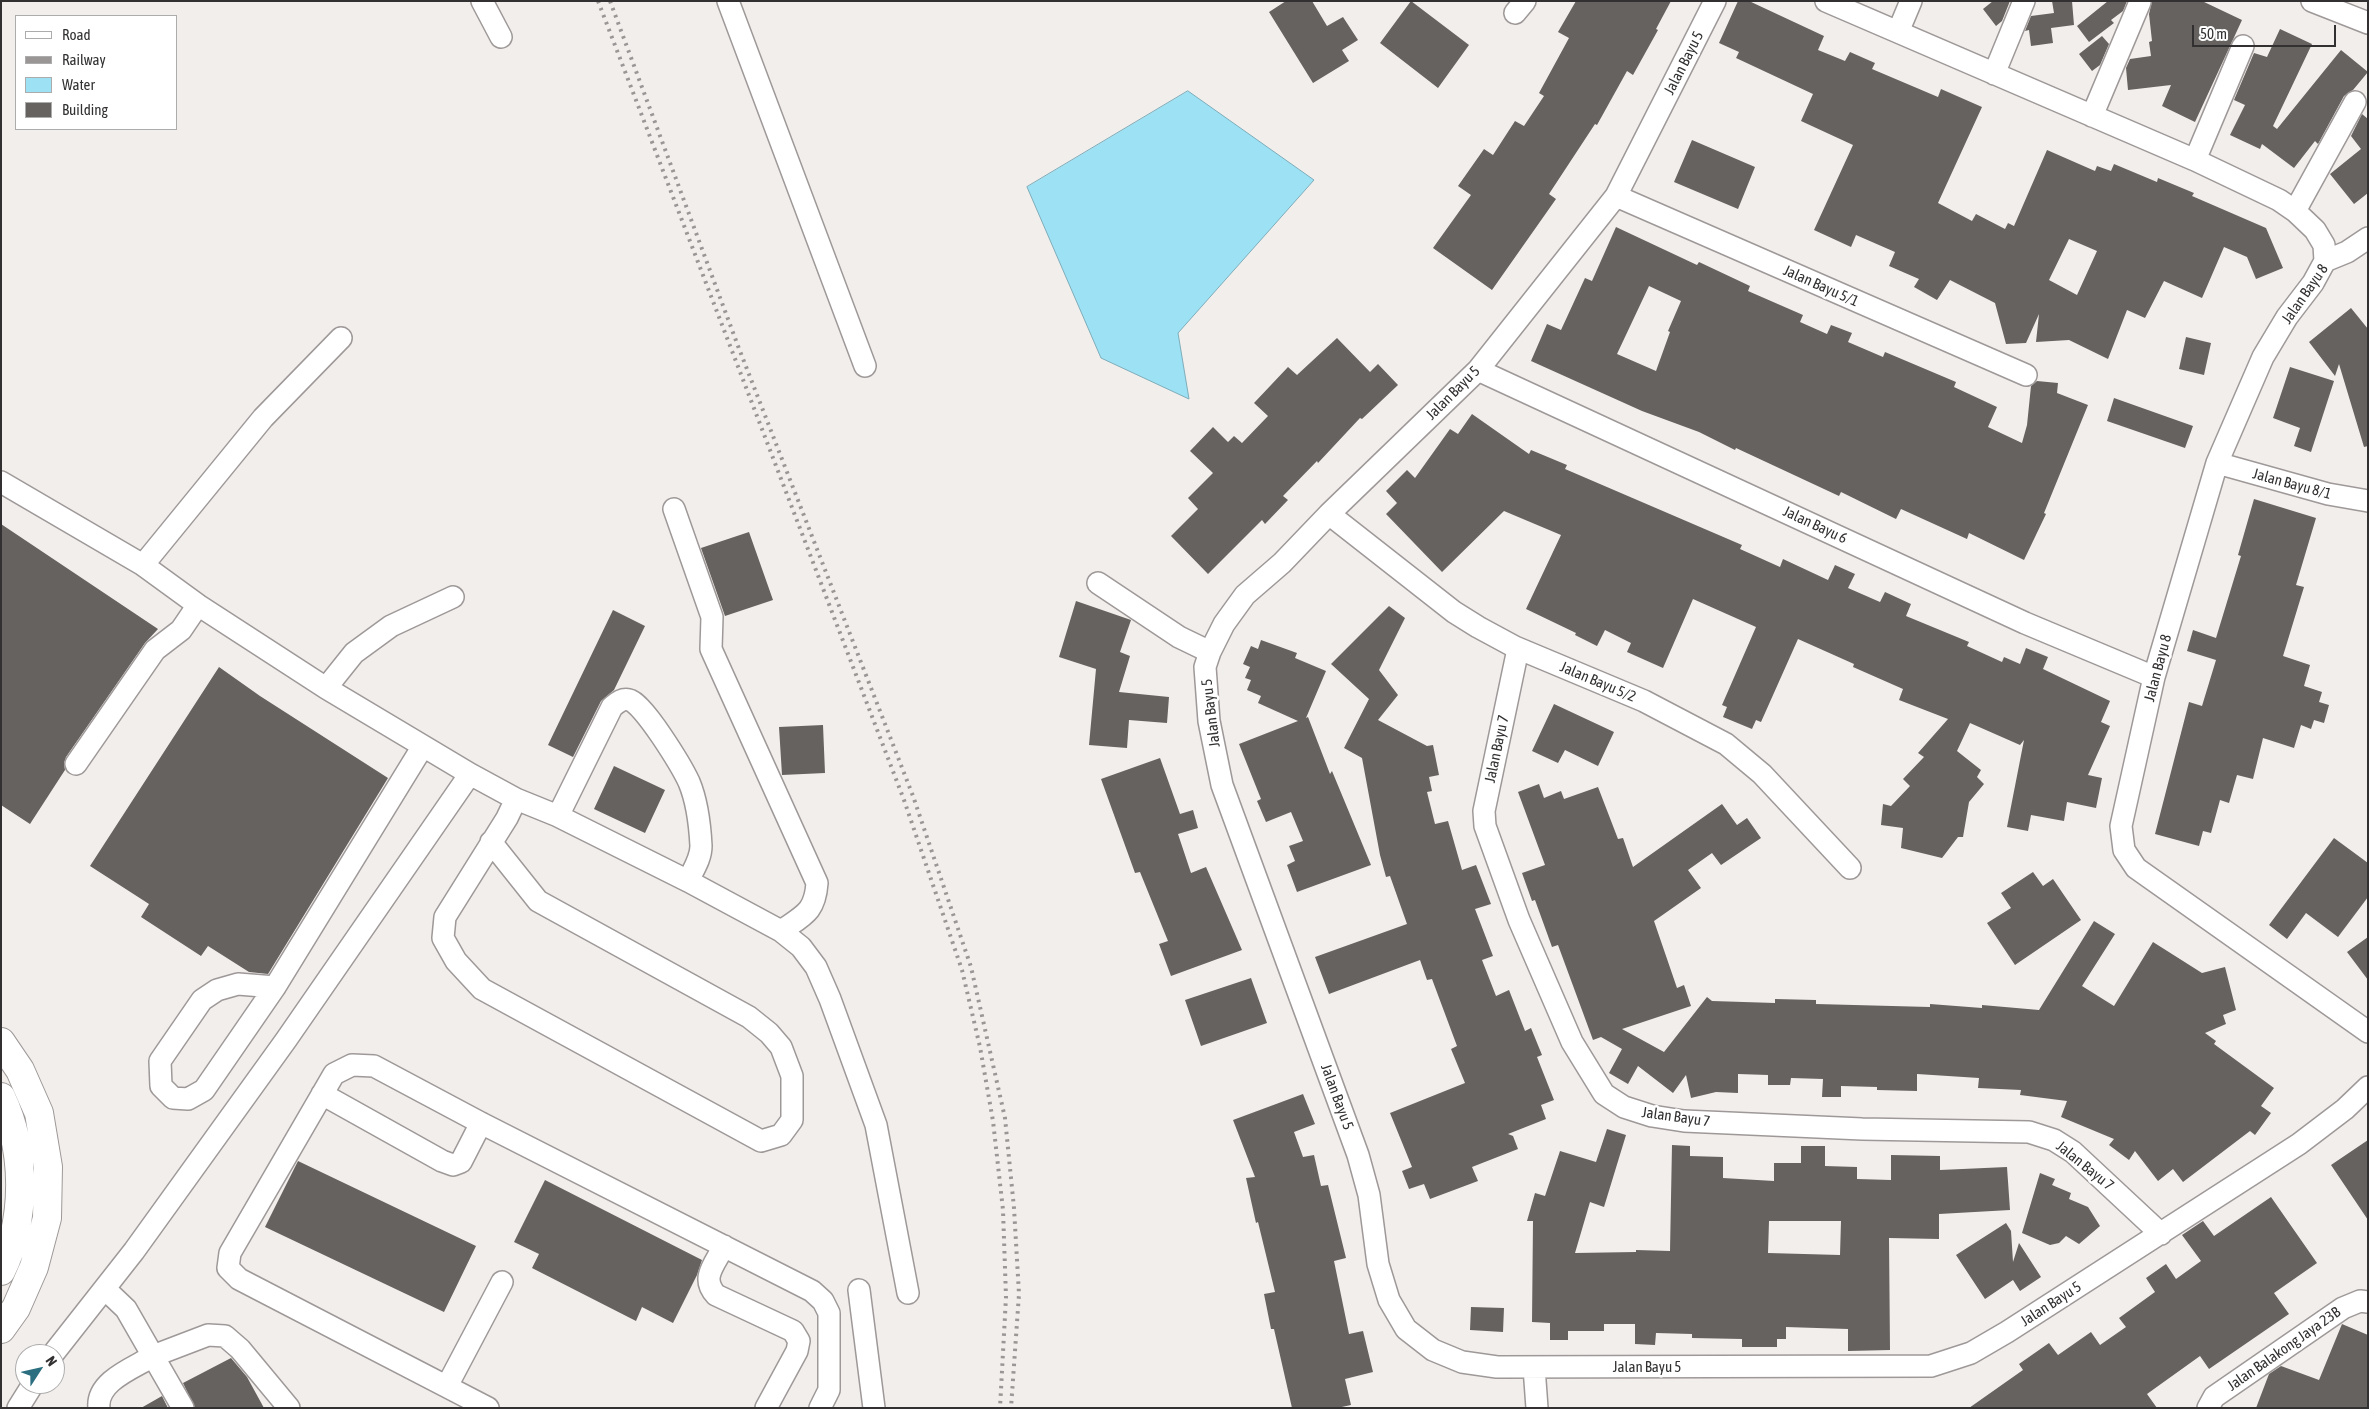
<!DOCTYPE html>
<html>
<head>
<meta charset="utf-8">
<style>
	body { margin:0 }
	#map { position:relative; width:2369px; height:1409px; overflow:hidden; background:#f2eeec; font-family:"Asap Condensed",sans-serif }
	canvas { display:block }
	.frame { position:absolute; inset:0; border:2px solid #323030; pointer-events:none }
	.legend { position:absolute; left:15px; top:15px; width:162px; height:115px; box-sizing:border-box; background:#fff; border:1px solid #adacac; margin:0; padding:6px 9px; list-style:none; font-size:15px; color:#323030 }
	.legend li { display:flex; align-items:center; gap:10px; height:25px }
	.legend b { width:25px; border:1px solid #adacac }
	.north { position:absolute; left:15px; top:1344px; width:50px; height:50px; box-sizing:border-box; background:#fff; border:1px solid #adacac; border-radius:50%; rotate:55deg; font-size:14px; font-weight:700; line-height:20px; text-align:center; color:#323030 }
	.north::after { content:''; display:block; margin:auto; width:18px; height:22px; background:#2b6e7f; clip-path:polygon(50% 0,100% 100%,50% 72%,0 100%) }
	.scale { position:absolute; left:2192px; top:25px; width:144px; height:22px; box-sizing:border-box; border:2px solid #323030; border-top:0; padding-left:6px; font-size:15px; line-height:18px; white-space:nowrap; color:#323030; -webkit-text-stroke:4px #fff; paint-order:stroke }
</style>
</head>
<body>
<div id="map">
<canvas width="2369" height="1409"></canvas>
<div class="frame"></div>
<ul class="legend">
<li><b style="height:6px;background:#fff"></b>Road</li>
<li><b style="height:6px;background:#999695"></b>Railway</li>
<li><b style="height:14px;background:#9de1f4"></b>Water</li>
<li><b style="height:14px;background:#656260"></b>Building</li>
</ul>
<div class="north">N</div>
<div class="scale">50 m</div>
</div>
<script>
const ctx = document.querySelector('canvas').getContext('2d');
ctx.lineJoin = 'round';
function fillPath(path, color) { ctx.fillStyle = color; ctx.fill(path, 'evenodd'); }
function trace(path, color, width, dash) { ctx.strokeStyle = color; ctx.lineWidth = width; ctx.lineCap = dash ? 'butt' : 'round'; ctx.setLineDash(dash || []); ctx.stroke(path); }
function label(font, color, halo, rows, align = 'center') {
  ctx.font = font + ' "Asap Condensed",sans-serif'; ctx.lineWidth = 5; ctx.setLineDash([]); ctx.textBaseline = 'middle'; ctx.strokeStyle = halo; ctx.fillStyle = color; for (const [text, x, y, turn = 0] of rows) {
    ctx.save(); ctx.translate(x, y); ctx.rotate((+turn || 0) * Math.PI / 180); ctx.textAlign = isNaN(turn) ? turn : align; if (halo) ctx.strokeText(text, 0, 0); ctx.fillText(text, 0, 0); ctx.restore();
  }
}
const water = new Path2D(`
	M1188 91 1314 180 1178 333 1189 399 1101 358 1027 187Z`);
const building = new Path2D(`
	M1286 1H1312L1327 26 1343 17 1358 40 1342 50 1349 61 1313 83 1269 12Z
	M1411 1 1469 45 1438 88 1380 43Z
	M1576 1H1671L1656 29 1658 30 1633 75 1627 71 1597 125 1595 124 1549 194 1556 199 1492 290 1433 248 1471 195 1458 186 1484 149 1493 155 1515 121 1524 126 1544 96 1539 93 1569 38 1558 32Z
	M1738 1H1749L1824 36 1818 50 1845 61 1850 52 1875 63 1872 69 1938 97 1941 89 1982 107 1938 203 1972 221 1976 214 2005 229 2008 223 2014 226 2047 150 2095 171 2097 166 2111 171 2114 164 2157 182 2158 178 2194 193 2192 196 2266 228 2283 268 2256 279 2247 257 2224 247 2202 298 2164 281 2145 318 2127 310 2108 359 2069 340 2036 342 2039 314 2026 343 2006 344 1995 303 1950 280 1937 300 1914 287 1919 279 1889 266 1895 252 1856 235 1851 247 1814 230 1853 145 1801 121 1813 94 1736 58 1739 52 1719 43ZM2069 239 2097 251 2077 295 2049 280Z
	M1993 1H2010L2002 21 1996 26 1983 9Z
	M2052 1H2072L2074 25 2051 28 2053 43 2031 46 2029 30 2025 31 2031 16 2054 13Z
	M2108 1H2127L2123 11 2111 20 2114 23 2089 42 2077 26Z
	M2152 1H2202L2242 20 2195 122 2162 106 2171 85 2128 90 2126 68 2130 59 2151 56 2149 42 2152 41 2149 14Z
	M2280 29 2312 44 2273 126 2277 129 2341 50 2368 72 2353 90 2344 96 2318 144 2315 141 2294 168 2262 144 2260 149 2230 135 2245 105 2234 100 2254 53 2267 57Z
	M2102 36 2109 44 2100 65 2092 71 2079 54Z
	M2362 114 2368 119V193L2354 204 2330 174 2361 149 2351 136Z
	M1692 140 1755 167 1738 209 1674 182Z
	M1616 227 1697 265 1699 262 1750 286 1748 291 1803 315 1800 322 1827 334 1831 325 1852 333 1848 342 1883 357 1885 352 1956 382 1954 387 1997 407 1988 427 2022 443 2027 425 2031 386 2037 381 2058 383 2057 393 2088 405 2044 513 2046 514 2024 560 1969 533 1967 539 1901 509 1896 519 1841 492 1839 496 1736 448 1735 450 1699 432 1642 411 1531 361 1547 324 1561 330 1585 278 1592 281ZM1649 286 1681 301 1668 331 1670 332 1656 371 1617 354Z
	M2351 308 2368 329V446L2364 447 2339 364 2335 376 2309 342Z
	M2186 337 2211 343 2204 375 2179 369Z
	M1337 338 1370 372 1378 364 1398 385 1362 419 1360 418 1318 463 1317 461 1283 496 1288 500 1265 524 1262 520 1208 574 1171 536 1198 509 1188 498 1213 473 1190 451 1213 427 1228 442 1234 436 1242 443 1268 416 1254 403 1288 367 1297 375Z
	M2290 367 2334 381 2311 452 2294 446 2300 428 2273 418Z
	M2114 398 2193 426 2185 448 2107 421Z
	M1472 414 1529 454 1531 450 1567 465 1565 469 1742 545 1740 549 1780 567 1783 559 1828 580 1835 565 1855 574 1848 588 1880 602 1885 592 1911 604 1906 616 1969 642 1967 646 2002 662 2004 657 2020 664 2026 648 2048 657 2043 669 2110 701 2101 722 2110 726 2088 775 2102 778 2096 808 2067 802 2064 821 2031 815 2028 831 2007 827 2024 740 2020 745 1970 723 1957 751 1981 770 1977 777 1984 784 1969 802 1963 837H1958L1942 858 1901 848 1903 828 1881 825 1883 804 1891 806 1910 786 1903 779 1924 757 1918 753 1948 719 1899 700 1903 689 1853 667 1854 664 1798 639 1761 722 1756 720 1752 729 1723 717 1727 707 1722 705 1756 627 1693 599 1663 668 1627 652 1631 643 1605 630 1597 646 1575 635 1576 633 1526 609 1561 535 1504 511 1442 572 1386 514 1397 503 1386 491 1407 470 1415 478 1450 429 1458 434Z
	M2254 499 2316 518 2296 585 2304 587 2283 656 2310 665 2304 686 2322 692 2319 702 2329 705 2324 723 2314 720 2311 729 2301 725 2294 748 2263 738 2253 779 2237 775 2229 803 2220 800 2211 833 2203 831 2199 846 2155 834 2189 702 2202 706 2216 660 2187 651 2193 630 2216 638 2241 556 2238 555Z
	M1 524 158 629 145 643 66 757 64 763 65 770 30 824 1 805Z
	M749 532 773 600 725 616 701 548Z
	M1076 601 1131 620 1120 652 1130 656 1119 692 1169 697 1167 723 1129 720 1127 748 1089 745 1096 669 1059 657Z
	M1389 606 1405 618 1379 670 1398 695 1378 720 1427 746 1433 745 1439 775 1429 777 1432 791 1427 792 1435 824 1448 821 1462 870 1476 865 1491 904 1475 909 1493 956 1482 960 1496 996 1509 990 1525 1031 1531 1028 1542 1055 1537 1057 1554 1100 1541 1105 1546 1119 1508 1134 1513 1136 1518 1149 1472 1167 1478 1181 1430 1199 1424 1184 1409 1189 1402 1171 1412 1167 1390 1113 1465 1083 1451 1049 1457 1046 1432 979 1427 980 1420 960 1329 994 1315 957 1407 924 1390 876 1386 877 1380 855 1362 758 1344 748 1369 699 1331 664Z
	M613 610 645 626 614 690 601 701 573 757 548 745Z
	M1261 640 1297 653 1295 658 1326 671 1306 718 1308 717 1330 774 1332 771 1371 865 1297 892 1287 865 1295 861 1289 846 1303 841 1291 812 1266 822 1257 801 1261 799 1239 744 1298 721 1258 703 1261 696 1247 690 1251 680 1245 678 1250 667 1243 664 1251 646 1258 649Z
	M219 667 260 696 388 778 268 974 249 972 208 946 201 956 141 917 149 904 90 866Z
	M1554 704 1614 732 1598 766 1565 750 1558 763 1532 751Z
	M823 725 825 773 782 775 779 727Z
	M1160 758 1180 814 1193 810 1198 828 1178 834 1191 873 1206 867 1242 950 1171 976 1159 944 1168 941 1140 872 1135 873 1101 779Z
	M614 766 665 790 645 833 594 809Z
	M1539 784 1544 798 1561 791 1564 799 1598 787 1618 839 1623 838 1633 867 1722 804 1737 825 1747 818 1761 838 1721 865 1712 853 1688 870 1701 888 1654 921 1677 988 1684 985 1691 1006 1622 1029 1664 1052 1707 997 1712 1001 1775 1003V999L1816 1000V1004L1930 1007V1004L1982 1008V1005L2039 1010 2094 921 2115 934 2082 986 2114 1006 2153 942 2202 973 2225 967 2236 1010 2223 1015 2226 1024 2205 1033 2216 1041 2214 1044 2274 1088 2261 1106 2271 1113 2255 1135 2250 1131 2183 1182 2173 1169 2158 1181 2135 1151 2129 1160 2109 1145 2114 1139 2061 1117 2067 1101 2020 1095 2021 1090 1978 1088 1979 1078 1917 1074V1091L1877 1090V1087L1841 1086V1097H1822L1823 1079 1791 1078 1790 1085H1768V1075L1738 1074V1093L1716 1092 1691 1098 1686 1075 1673 1093 1638 1066 1628 1084 1609 1073 1622 1049 1601 1037 1593 1040 1558 945 1552 947 1535 900 1532 901 1522 873 1545 865 1518 792Z
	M2334 838 2368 863V897L2338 937 2306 913 2287 939 2269 925Z
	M2033 872 2043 886 2053 879 2081 920 2015 965 1987 923 2011 908 2001 893Z
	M2368 937V980L2347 952Z
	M1251 978 1267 1023 1201 1046 1185 1000Z
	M1303 1094 1315 1124 1294 1132 1303 1157 1314 1155 1321 1186 1328 1185 1346 1258 1334 1261 1349 1334 1363 1331 1373 1372 1345 1379 1351 1405 1337 1408H1292L1274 1329H1271L1264 1294 1275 1292 1258 1222 1256 1223 1246 1178 1255 1177 1233 1120Z
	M1607 1129 1626 1135 1604 1207 1590 1202 1575 1253 1636 1252V1250L1670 1251 1672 1145 1690 1146V1156L1723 1157V1178L1774 1181V1163H1801V1146H1825V1166L1857 1167V1179L1891 1180V1155L1940 1156V1170L2007 1167 2010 1210 1939 1214V1239L1889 1238 1890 1350 1848 1351V1329L1786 1327V1339H1777V1347H1742V1339L1692 1338V1334L1656 1333 1655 1345 1635 1344V1324H1604V1331H1568V1340H1550V1323L1532 1322 1533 1221H1527L1535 1193 1545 1196 1560 1151 1596 1162ZM1769 1221H1841L1840 1255 1768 1253Z
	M2368 1140V1220L2331 1165Z
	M298 1161 476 1246 444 1312 265 1227Z
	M2040 1173 2055 1179 2052 1185 2071 1193 2069 1199 2088 1207 2100 1226 2079 1244 2066 1236 2059 1243 2050 1245 2022 1233Z
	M545 1180 702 1260 697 1275 673 1323 642 1307 636 1321 532 1268 539 1254 514 1242Z
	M2271 1197 2317 1263 2274 1293 2289 1314 2209 1369 2200 1356 2147 1394 2157 1408H1969L2023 1370 2019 1364 2049 1343 2058 1355 2091 1332 2100 1345 2126 1327 2119 1318 2155 1292 2146 1278 2166 1264 2176 1279 2201 1261 2182 1235 2203 1221 2214 1236Z
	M2006 1223 2011 1231 2013 1262 2019 1243 2041 1277 2020 1291 2013 1280 1985 1299 1956 1255Z
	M1471 1307 1504 1308 1503 1332 1470 1330Z
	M2342 1324 2368 1335V1408H2256L2269 1374 2281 1366 2319 1380Z
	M231 1358 247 1377 264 1408H195L183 1383Z
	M162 1396 168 1408H141Z`);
const minor = new Path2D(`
	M482 1 501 37
	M728 1 865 366
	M1715 1 1616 196 1478 370 1329 514 1282 563 1245 595 1224 624 1210 652 1205 667 1209 721 1222 785 1358 1155 1369 1195 1378 1264 1389 1300 1406 1329 1433 1350 1462 1362 1497 1367 1931 1366 1971 1353 2007 1332 2299 1144 2345 1109 2368 1087
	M1826 1 2195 160 2279 200 2295 211 2315 230 2324 245 2325 261
	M2312 1 2368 23
	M1515 13 1525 1
	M1898 32 1911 1
	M1994 74 2024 1
	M2092 116 2140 2
	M2195 160 2243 46
	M1616 196 2026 375
	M2295 211 2355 102
	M2368 238 2347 252 2325 261 2313 283 2287 317 2263 357 2217 463 2154 677 2121 826 2124 850 2136 868 2368 1032
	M1478 370 2025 623 2154 677
	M2217 463 2328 494 2368 501
	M1 482 143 565 198 605 326 688 470 774 286 1040 134 1251 53 1354
	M674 509 712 617 711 649 817 883C815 912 804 915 781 931L801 947 816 967 830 999 876 1125 908 1293
	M1329 514 1454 612 1478 627 1515 647 1644 701 1726 744 1762 774 1850 868
	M143 565 263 418 341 338
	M1098 583 1179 637 1210 652
	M1518 649 1484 811 1485 826 1519 920 1572 1042 1604 1094 1624 1107 1652 1116 1684 1121 1862 1129 2029 1132 2054 1140 2073 1152 2161 1234
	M326 688 354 653 391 626 453 597
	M76 764 155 650 181 630 198 605
	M470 774 516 799 558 816 688 881 781 931
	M558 816 612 707C617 703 622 698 629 700 643 702 682 767 689 782 697 801 700 826 701 846 701 859 693 870 688 881
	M491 842 538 901 749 1017 769 1033 781 1047 792 1076V1120L781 1135 761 1141 482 989 456 961 443 938 445 917 507 818 516 799
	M275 987 238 984 217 990 202 1000 160 1061 161 1086 173 1098 188 1099 204 1090 275 987 423 746
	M322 1094 442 1161 453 1165 461 1162 481 1123
	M724 1246C715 1264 700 1278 716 1295L793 1331 799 1341 797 1351 766 1408
	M105 1289 126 1309 153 1356 208 1335 225 1336 240 1349 289 1408
	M859 1290 874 1408
	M1534 1367 1537 1408
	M447 1386 502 1282
	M18 1408 33 1384
	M99 1408C96 1381 134 1368 153 1356L183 1408
	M488 1408 239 1279 228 1268 230 1253 334 1074 352 1065 374 1066 481 1123 812 1291 823 1301 829 1313V1390L820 1408
	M2208 1408 2214 1397 2343 1308 2360 1301 2368 1302`);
const highway = new Path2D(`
	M1 1042 20 1070 39 1113 48 1167 47 1218 34 1267 16 1308 1 1329
	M1 1097C26 1150 27 1219 1 1271`);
const rail = new Path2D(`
	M598 1 904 800 962 970 980 1047 993 1121 1003 1210 1006 1297 1000 1408
	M610 1 738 346 913 796 971 967 1005 1118 1014 1208 1019 1294 1011 1408`);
const streetNames = [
	["Jalan Bayu 5",1684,63,-63],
	["Jalan Bayu 5/1",1821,286,24],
	["Jalan Bayu 8",2305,294,-55],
	["Jalan Bayu 5",1453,393,-45],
	["Jalan Bayu 8/1",2292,484,15],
	["Jalan Bayu 6",1815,525,25],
	["Jalan Bayu 8",2158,668,-75],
	["Jalan Bayu 5/2",1598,682,23],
	["Jalan Bayu 5",1211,713,-97],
	["Jalan Bayu 7",1497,749,-78],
	["Jalan Bayu 5",1337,1097,70],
	["Jalan Bayu 7",1676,1117,8],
	["Jalan Bayu 7",2085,1166,39],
	["Jalan Bayu 5",2051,1304,-33],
	["Jalan Balakong Jaya 23B",2284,1349,-35],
	["Jalan Bayu 5",1647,1367]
];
fillPath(water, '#9de1f4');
trace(water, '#7dacb9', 1);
fillPath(building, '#656260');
trace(minor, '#9e9998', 24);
trace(highway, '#9e9998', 30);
trace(minor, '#fff', 21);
trace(highway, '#fff', 28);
trace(rail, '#999695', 4, [2.5, 5]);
label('15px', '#323030', '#fff', streetNames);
</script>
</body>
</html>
